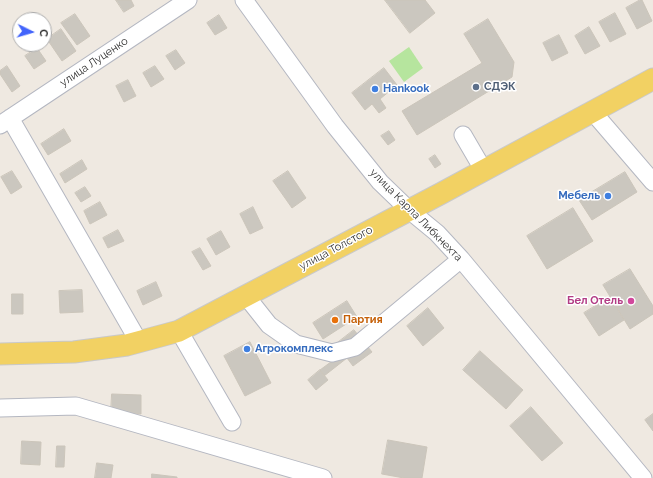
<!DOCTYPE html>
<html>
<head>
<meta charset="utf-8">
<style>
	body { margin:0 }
	#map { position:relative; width:653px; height:478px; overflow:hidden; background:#efe9e1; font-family:Raleway,sans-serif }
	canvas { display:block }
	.north { position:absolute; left:12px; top:12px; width:40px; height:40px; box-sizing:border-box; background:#fff; border:1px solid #ababab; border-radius:50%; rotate:95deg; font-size:11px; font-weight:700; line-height:16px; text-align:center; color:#2e2e2e }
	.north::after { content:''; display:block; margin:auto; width:14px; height:18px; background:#4264fb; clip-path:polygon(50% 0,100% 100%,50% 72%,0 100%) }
</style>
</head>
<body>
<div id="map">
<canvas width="653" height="478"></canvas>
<div class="north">С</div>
</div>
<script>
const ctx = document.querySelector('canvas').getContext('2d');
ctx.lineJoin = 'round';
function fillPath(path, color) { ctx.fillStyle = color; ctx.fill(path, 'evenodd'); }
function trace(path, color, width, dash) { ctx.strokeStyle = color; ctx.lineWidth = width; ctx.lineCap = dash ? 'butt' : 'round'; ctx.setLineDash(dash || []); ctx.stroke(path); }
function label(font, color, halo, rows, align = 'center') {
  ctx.font = font + ' Raleway,sans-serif'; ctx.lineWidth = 3; ctx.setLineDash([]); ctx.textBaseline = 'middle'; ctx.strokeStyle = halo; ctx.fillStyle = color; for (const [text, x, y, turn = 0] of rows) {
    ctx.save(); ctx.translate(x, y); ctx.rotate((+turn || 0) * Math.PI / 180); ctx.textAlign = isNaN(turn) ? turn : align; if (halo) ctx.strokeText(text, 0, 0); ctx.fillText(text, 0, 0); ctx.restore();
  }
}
const green = new Path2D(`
	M409 47 423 68 404 82 389 61Z`);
const building = new Path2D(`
	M116 0H131L134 6 124 12Z
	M385 0H425L435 13 410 33Z
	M640 0H642L652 21 637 29 626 8Z
	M615 13 626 34 610 42 599 22Z
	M75 14 90 36 77 45 61 23Z
	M219 15 227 28 215 35 207 23Z
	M488 19 514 62 512 77 417 135 402 111 482 63 464 34Z
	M589 27 600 46 585 54 575 36Z
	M61 29 76 51 62 61 47 39Z
	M559 35 568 53 552 61 543 43Z
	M37 48 46 61 34 69 25 56Z
	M176 50 185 63 175 70 166 56Z
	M7 66 20 86 12 92 0 74V71Z
	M155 66 164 79 151 87 143 73Z
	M384 68 397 85 380 99 386 108 379 113 372 104 365 110 352 93Z
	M128 80 136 96 124 102 116 86Z
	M64 129 71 141 48 155 41 144Z
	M389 131 395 140 388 145 381 136Z
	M435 155 441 164 435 168 429 159Z
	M82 160 87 169 65 183 60 174Z
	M12 171 22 187 11 194 1 177Z
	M288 171 306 198 292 208 273 181Z
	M625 172 637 192 592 220 579 200Z
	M85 187 91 196 81 202 75 193Z
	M100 202 107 215 90 224 84 211Z
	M253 207 263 228 250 234 240 214Z
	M573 208 593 241 547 269 527 236Z
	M118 230 124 241 108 248 103 238Z
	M221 231 230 247 216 255 207 239Z
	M200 248 211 266 203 270 192 252Z
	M630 269 653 306V314L630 329 603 285Z
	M156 282 162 296 143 305 137 291Z
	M82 290 83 312 60 313 59 291Z
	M12 294H23V314H12Z
	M610 297 624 320 599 336 584 313Z
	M347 301 357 317 323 339 313 323Z
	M428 308 444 328 423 346 407 326Z
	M354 330 372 352 353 366 347 358 324 376 320 370 343 353 336 344Z
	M250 342 271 383 245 396 224 356Z
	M480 351 523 390 506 409 463 370Z
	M320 370 328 380 316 390 308 380Z
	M112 394 141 395V414L111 413Z
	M531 407 563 443 542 461 510 426Z
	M653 414V431L645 420Z
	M388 440 427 447 422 478H404L382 474Z
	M22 441 41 442 40 465 21 464Z
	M57 446H65L64 467H56Z
	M97 463 113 465 111 478H95Z
	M152 474 177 477V478H152Z`);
const minor = new Path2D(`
	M244 0 335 126 380 182 409 210 437 233 461 259 643 478
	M592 111 653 182
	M10 118 139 342
	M0 125 188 0
	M463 135 484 171
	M246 296 269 325 296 344 332 353 355 347 461 259
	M179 331 232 422
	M0 408 76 406 323 478`);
const major = new Path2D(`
	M0 354 74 352 127 345 179 331 440 194 653 79`);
const markers = [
	[476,87,4,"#5c6f8a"],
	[375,89,4,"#3f7fe0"],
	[608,196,4,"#3f7fe0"],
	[631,301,4,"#d1479c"],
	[335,320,4,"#e8710a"],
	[247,349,4,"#3f7fe0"]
];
const streetNames = [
	["улица Луценко",94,62,-34],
	["улица Карла Либкнехта",416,215,45],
	["улица Толстого",336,248,-28]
];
const serviceNames = [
	["СДЭК",484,87]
];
const shopNames = [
	["Hankook",383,89],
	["Мебель",600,196,"right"],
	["Агрокомплекс",255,349]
];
const hotelNames = [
	["Бел Отель",623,301]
];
const foodNames = [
	["Партия",343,320]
];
fillPath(green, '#b6e59e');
fillPath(building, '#cbc7bf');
trace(building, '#cbc5ba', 1);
trace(minor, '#b4b7c1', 19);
trace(major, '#c9c9c9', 23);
trace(minor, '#fff', 17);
trace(major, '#f2d163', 21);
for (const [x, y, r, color] of markers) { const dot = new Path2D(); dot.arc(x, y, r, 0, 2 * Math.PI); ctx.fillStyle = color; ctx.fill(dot); trace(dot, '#fff', 1.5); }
label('11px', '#2e2e2e', '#fff', streetNames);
label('bold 11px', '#4e5e75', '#fff', serviceNames, 'left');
label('bold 11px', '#366cbe', '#fff', shopNames, 'left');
label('bold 11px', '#b23c85', '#fff', hotelNames, 'right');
label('bold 11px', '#c56008', '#fff', foodNames, 'left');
</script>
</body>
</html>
